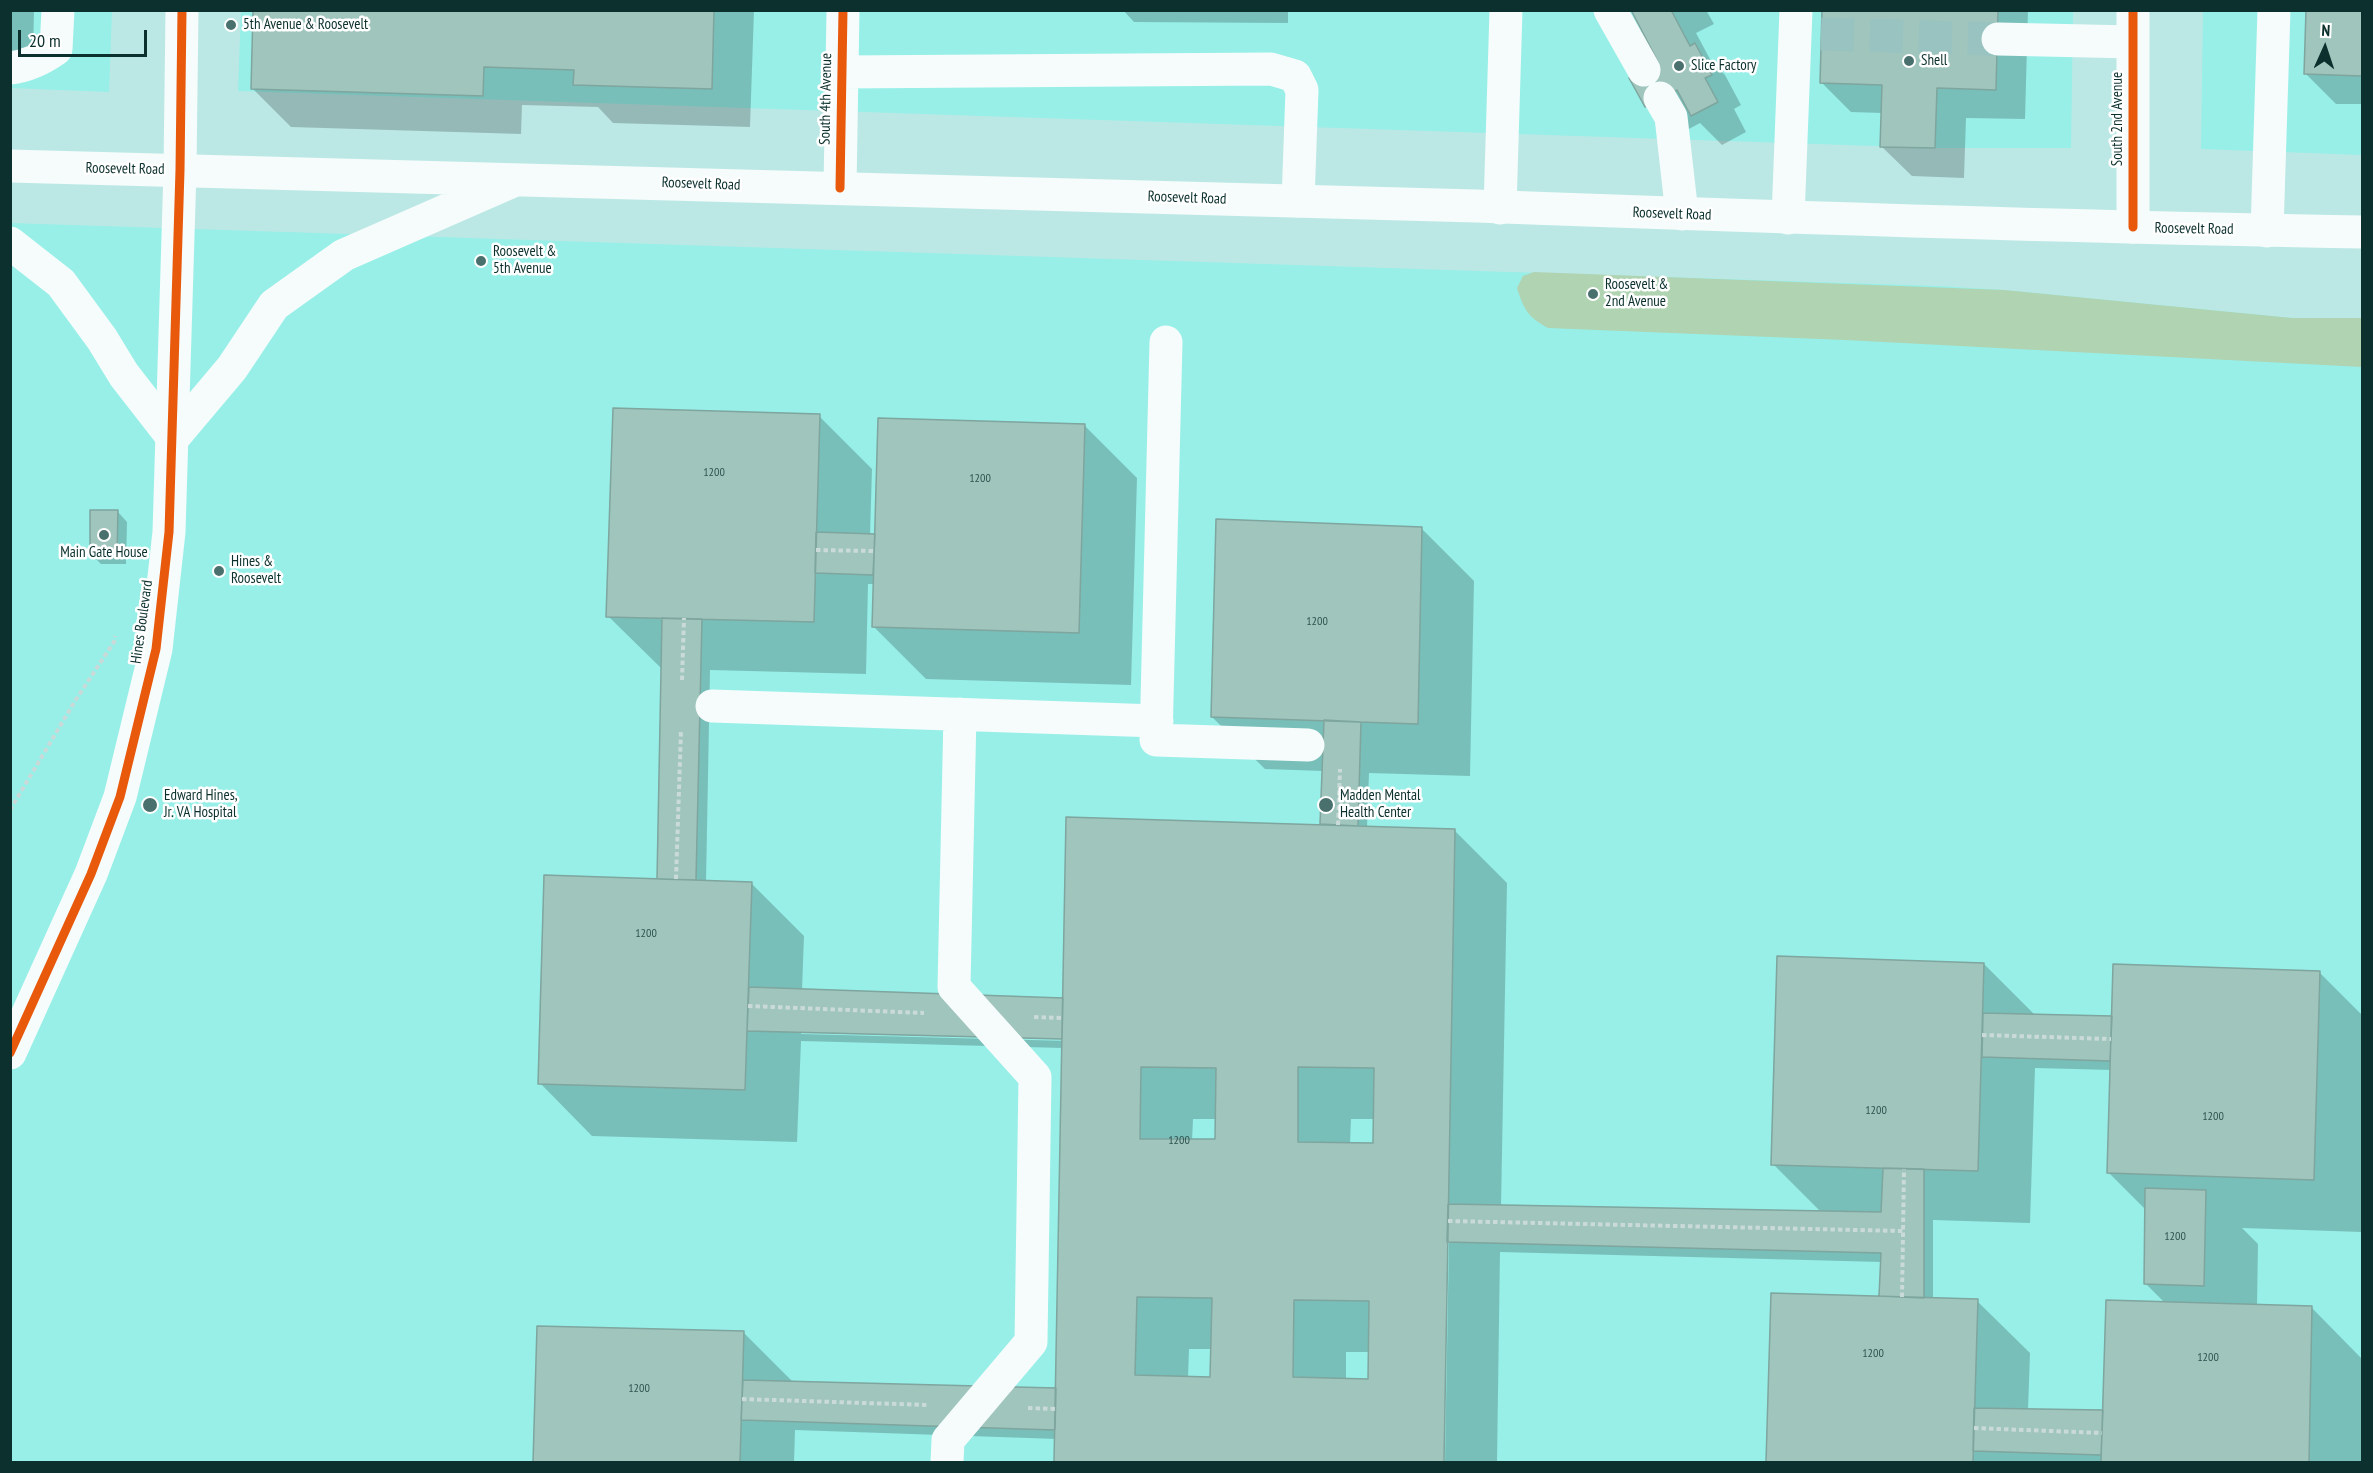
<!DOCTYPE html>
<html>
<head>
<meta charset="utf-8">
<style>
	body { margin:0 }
	#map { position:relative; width:2373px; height:1473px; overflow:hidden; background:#bbe8e5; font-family:"PT Sans Narrow",sans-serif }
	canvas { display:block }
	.frame { position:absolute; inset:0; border:12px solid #0b302d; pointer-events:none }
	.north { position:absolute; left:2295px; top:18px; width:60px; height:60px; -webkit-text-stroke:4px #fff; paint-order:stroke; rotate:3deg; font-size:16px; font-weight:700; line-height:24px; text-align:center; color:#0b302d }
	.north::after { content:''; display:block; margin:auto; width:21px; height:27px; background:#0b302d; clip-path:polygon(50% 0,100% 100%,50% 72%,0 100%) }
	.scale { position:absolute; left:18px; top:30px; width:129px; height:27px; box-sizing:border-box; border:3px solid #0b302d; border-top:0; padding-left:8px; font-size:18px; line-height:21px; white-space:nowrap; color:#0b302d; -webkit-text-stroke:4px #fff; paint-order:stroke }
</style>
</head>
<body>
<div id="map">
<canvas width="2373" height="1473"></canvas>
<div class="frame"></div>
<div class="north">N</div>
<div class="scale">20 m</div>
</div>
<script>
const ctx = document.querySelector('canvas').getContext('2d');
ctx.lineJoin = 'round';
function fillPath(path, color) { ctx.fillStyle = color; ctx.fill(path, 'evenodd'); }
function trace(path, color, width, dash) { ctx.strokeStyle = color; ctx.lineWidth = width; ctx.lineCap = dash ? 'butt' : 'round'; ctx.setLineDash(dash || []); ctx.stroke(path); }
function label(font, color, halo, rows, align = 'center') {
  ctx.font = font + ' "PT Sans Narrow",sans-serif'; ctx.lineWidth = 5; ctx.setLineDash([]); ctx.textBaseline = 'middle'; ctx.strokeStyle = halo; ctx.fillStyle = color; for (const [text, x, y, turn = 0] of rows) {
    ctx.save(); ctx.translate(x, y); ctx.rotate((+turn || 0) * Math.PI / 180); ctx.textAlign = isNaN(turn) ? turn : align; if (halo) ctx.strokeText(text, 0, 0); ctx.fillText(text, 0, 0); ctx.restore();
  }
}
const built = new Path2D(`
	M241 10 2073 11 2071 148H1935L238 91Z
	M11 11H112L109 92 11 88Z
	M2203 11H2362V155L2201 149Z
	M10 223 1938 286 2004 290 2292 318H2362V1462H11Z`);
const green = new Path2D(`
	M1534 272 2004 290 2292 318H2362V367L1845 340 1548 328C1528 317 1524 310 1517 288L1523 276Z`);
const shadow = new Path2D(`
	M10 10H34L33 57 10 68Z
	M255 10H754L750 127 613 123 598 107 522 105 521 134 291 127 252 88Z
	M1123 10H1288V23L1134 22Z
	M1632 10H1706L1714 24 1696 33 1711 61 1725 75 1741 105 1734 109 1746 132 1722 145 1700 123 1676 136 1660 63Z
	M1823 10H2028L2025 119 1966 118 1964 178 1912 176 1881 146 1882 113 1851 112 1821 82Z
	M2307 10H2362V104H2336L2306 74Z
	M819 416 872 469 870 535H876L1085 426 1137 478 1131 685 926 679 873 626 875 584H868L866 674 710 670 706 882 751 883 804 936 802 990 1064 999 1324 826 1321 824 1323 771 1265 769 1212 717 1421 528 1474 581 1470 776 1369 773 1367 827 1454 830 1507 883 1501 1206 1821 1212 1773 1164 1984 964 2036 1016 2111 1018 2320 973 2362 1015V1232L2242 1228 2258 1244 2257 1306 2311 1307 2362 1359V1462H1767L1772 1295 1883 1298 1881 1295 1882 1262 1500 1252 1497 1462H1445L1449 1242 1446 1239 1442 1462H1056L1057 1439 795 1430 794 1462H534L538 1327 744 1333 794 1383 1057 1390 1063 1048 801 1041 797 1142 592 1136 540 1083 659 880 662 669 608 616ZM801 1031 1069 1038V1041L801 1034ZM2035 1068 2112 1070 2109 1173 2146 1210 2145 1283 2165 1303 2105 1411 2028 1410 2030 1353 1977 1301 1933 1299V1220L2030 1223ZM1193 1119H1217V1141H1192ZM1351 1119H1375V1145L1350 1144ZM1189 1349H1212V1378H1188ZM1346 1352H1370L1369 1381 1346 1380Z
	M118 512 127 522 126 564H101L91 554Z`);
const building = new Path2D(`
	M253 10H714L712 89 573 85 574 70 484 67 483 96 251 89Z
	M1631 10H1671L1690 46 1695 43 1712 75 1705 78 1718 102 1691 116 1677 90 1645 107 1629 78 1658 62Z
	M1822 10H1998L1996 90 1937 88 1935 148 1880 147 1882 85 1820 83Z
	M2306 10H2362V76L2304 74Z
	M613 408 820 414 814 622 606 617Z
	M878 418 1085 424 1079 633 872 627Z
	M90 510H118L117 554H90Z
	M1216 519 1422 527 1418 724 1211 717Z
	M816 532 875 534 873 575 815 573Z
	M662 618 702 619 696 880 657 879Z
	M1324 720 1361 722 1358 826 1320 824Z
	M1066 817 1455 829 1444 1462H1054ZM1141 1067 1216 1068 1215 1139H1140ZM1298 1067 1374 1068 1373 1143 1298 1142ZM1137 1297 1212 1298 1210 1377 1135 1375ZM1294 1300 1369 1301 1368 1379 1293 1377Z
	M544 875 752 882 745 1090 538 1084Z
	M1777 956 1984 963 1978 1171 1771 1165Z
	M2113 964 2320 971 2314 1180 2107 1173Z
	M749 987 1063 998 1062 1039 747 1031Z
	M1983 1013 2112 1016 2110 1061 1982 1057Z
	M1883 1168 1924 1169V1298L1879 1296 1881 1253 1447 1242 1448 1204 1881 1212Z
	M2145 1188 2206 1190 2204 1286 2144 1284Z
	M1771 1293 1978 1299 1973 1462H1766Z
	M2106 1300 2312 1306 2309 1462H2101Z
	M537 1326 744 1331 740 1462H533Z
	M743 1380 1056 1388 1055 1430 741 1420Z
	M1974 1408 2103 1410 2101 1455 1973 1451Z`);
const minorTunnel = new Path2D(`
	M1821 34 1998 39`);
const path = new Path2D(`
	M816 550 874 551
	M682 680 684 618
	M10 810 75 701 114 642 115 636
	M1338 825 1340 769
	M676 879 681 730
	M748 1006 924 1013
	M1034 1017 1062 1018
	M1982 1035 2111 1039
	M1448 1221 1903 1231
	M1902 1297 1904 1169
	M742 1399 927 1405
	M1028 1408 1055 1409
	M1974 1428 2102 1433`);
const minor = new Path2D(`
	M1610 10 1644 70
	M2133 10V227
	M1998 39 2133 42
	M10 68C28 66 42 59 56 49L58 10
	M842 72 1271 69 1295 76 1302 90 1298 201
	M1660 98 1671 117 1682 214
	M840 188 843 10
	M1500 208 1506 10
	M1788 218 1796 10
	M2267 231 2274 10
	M1166 342 1156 740 1308 745
	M712 706 1157 721
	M10 1053 91 874 120 797 156 649 169 532 180 170 182 10
	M947 1462 948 1440 1031 1342 1035 1077 954 987 960 714`);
const major = new Path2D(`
	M10 166C499 178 988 189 1476 206 1772 217 2067 227 2362 232
	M10 243 61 283 102 339 124 375 173 438 232 368 274 305 344 255 511 182`);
const cycleway = new Path2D(`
	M2133 10V227
	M840 188 843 10
	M10 1053 91 874 120 797 156 649 169 532 180 170 182 10`);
const markers = [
	[231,25,6,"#49706d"],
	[1909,61,6,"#49706d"],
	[1679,66,6,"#49706d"],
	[481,261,6,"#49706d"],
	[1593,294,6,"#49706d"],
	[104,535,6,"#49706d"],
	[219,571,6,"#49706d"],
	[150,805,8,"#49706d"],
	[1326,805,8,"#49706d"]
];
const numberNames = [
	["1200",714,473],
	["1200",980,479],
	["1200",1317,622],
	["1200",646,934],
	["1200",1876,1111],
	["1200",2213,1117],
	["1200",1179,1141],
	["1200",2175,1237],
	["1200",1873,1354],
	["1200",2208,1358],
	["1200",639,1389]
];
const poiNames = [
	["5th Avenue & Roosevelt",243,25],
	["Shell",1921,61],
	["Slice Factory",1691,66],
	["Roosevelt &",493,252],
	["5th Avenue",493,269],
	["Roosevelt &",1605,285],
	["2nd Avenue",1605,302],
	["Main Gate House",104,553,"center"],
	["Hines &",231,562],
	["Roosevelt",231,579],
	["Edward Hines,",164,796],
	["Jr. VA Hospital",164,813],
	["Madden Mental",1340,796],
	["Health Center",1340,813]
];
const streetNames = [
	["South 4th Avenue",826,99,-89],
	["South 2nd Avenue",2118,119,-90],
	["Roosevelt Road",125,169,1],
	["Roosevelt Road",701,184,2],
	["Roosevelt Road",1187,198,2],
	["Roosevelt Road",1672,214,2],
	["Roosevelt Road",2194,229,1],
	["Hines Boulevard",142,622,-82]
];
fillPath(built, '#97efe8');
fillPath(green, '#b0d3b2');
fillPath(shadow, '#0003');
fillPath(building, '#9fc5bd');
trace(building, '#7ea59e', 1.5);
trace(minorTunnel, '#98c3c0', 33, [33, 16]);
trace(path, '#cadad8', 4, [4.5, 3]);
trace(minor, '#f5fcfb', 33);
trace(major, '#f5fcfb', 33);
trace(cycleway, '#e8590c', 9);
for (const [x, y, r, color] of markers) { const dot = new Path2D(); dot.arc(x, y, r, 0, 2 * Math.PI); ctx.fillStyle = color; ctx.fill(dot); trace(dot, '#fff', 2); }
label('12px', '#305551', null, numberNames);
label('15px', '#0b302d', '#fff', poiNames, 'left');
label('15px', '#0b302d', '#fff', streetNames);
</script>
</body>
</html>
